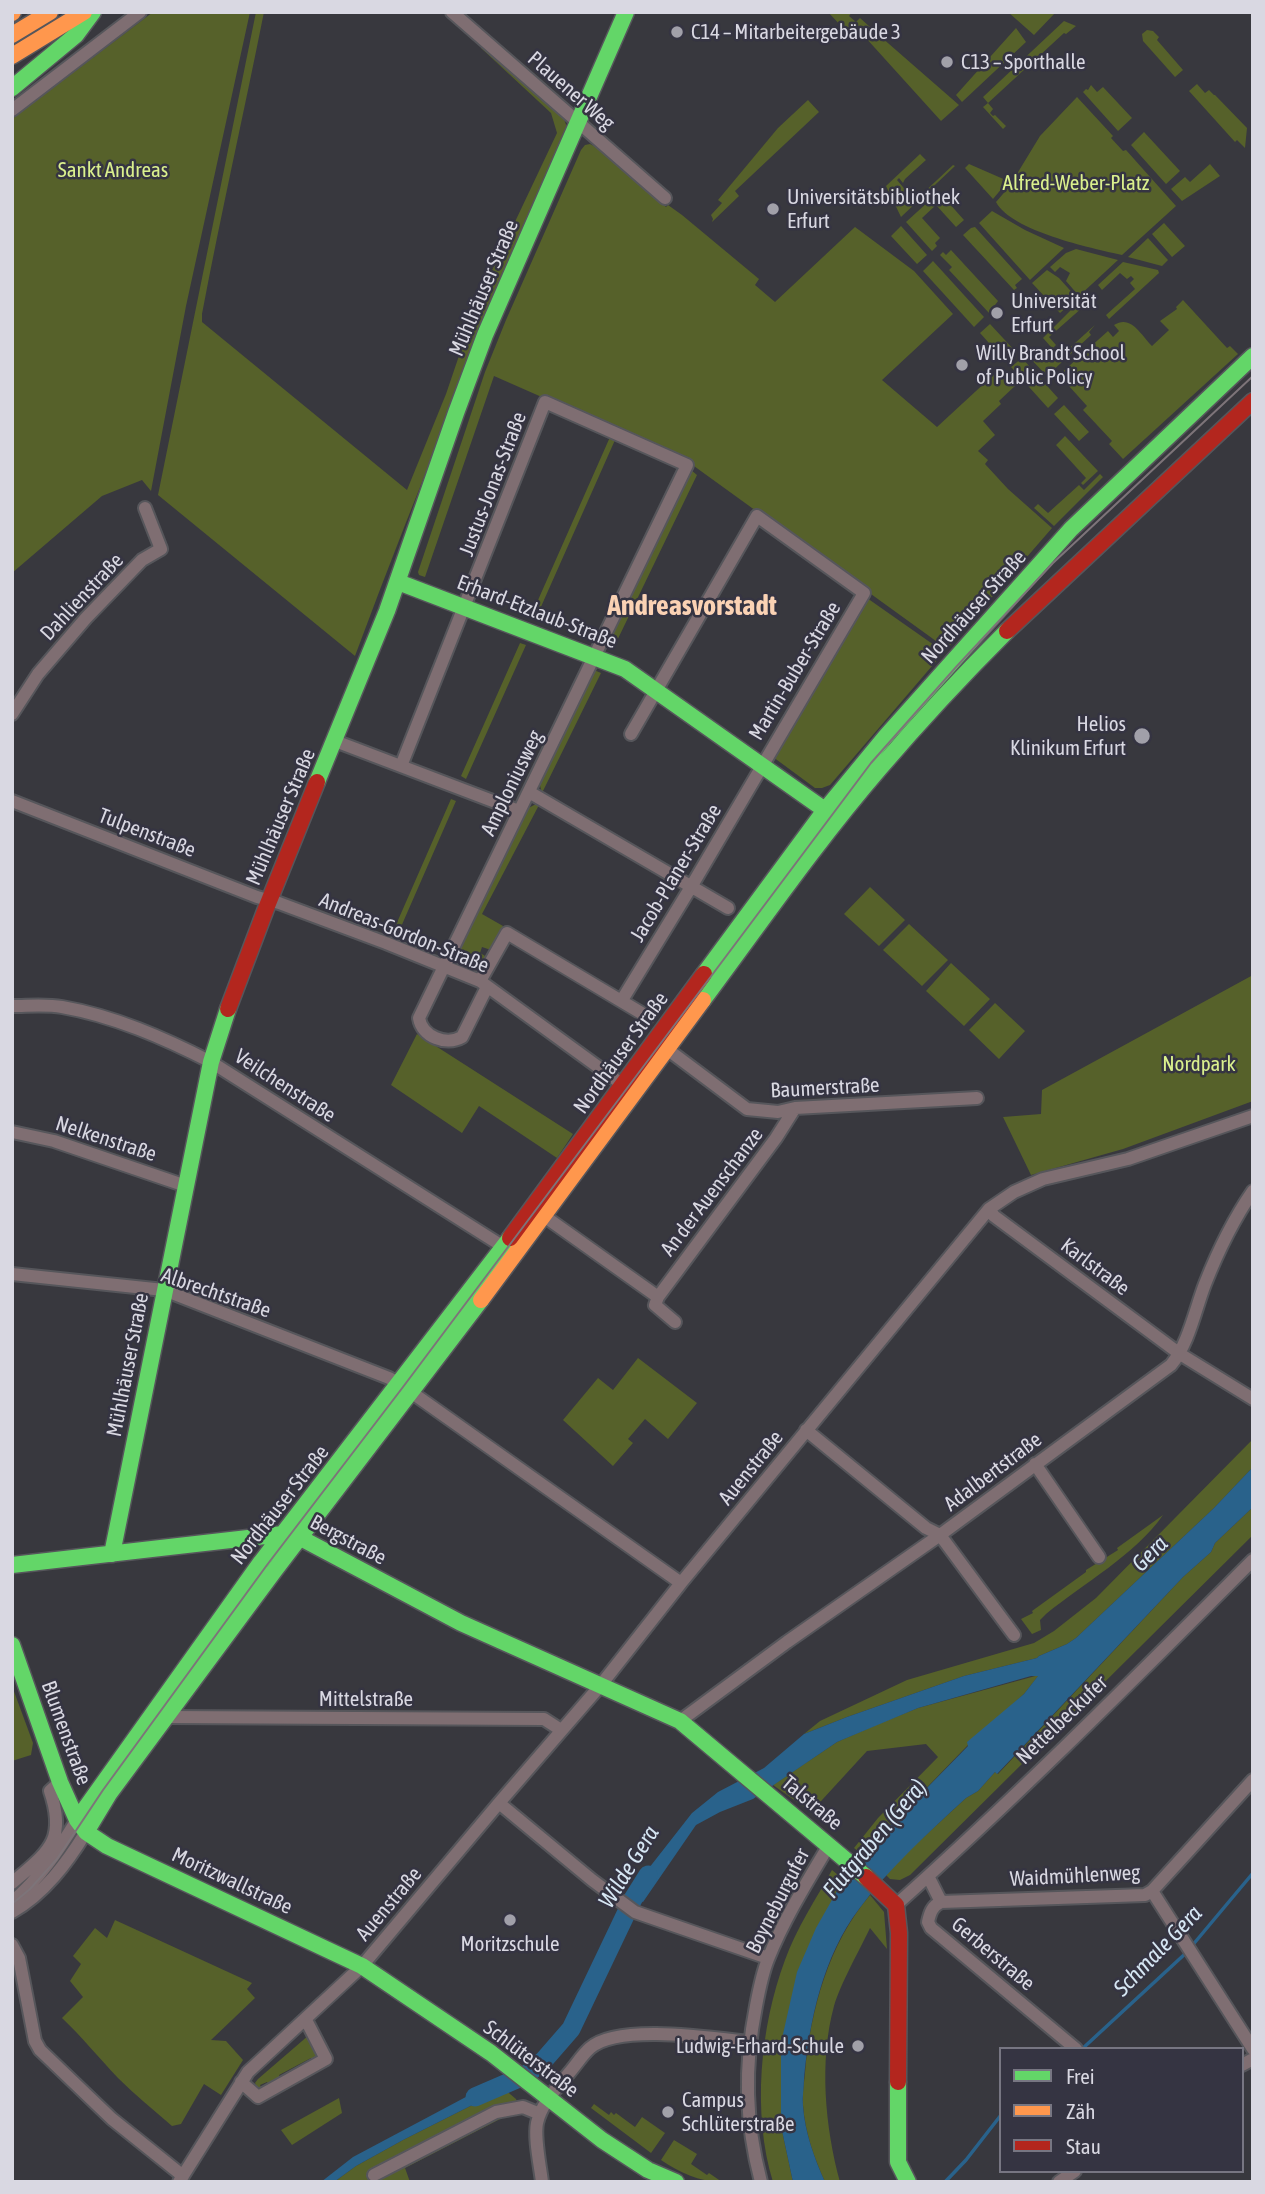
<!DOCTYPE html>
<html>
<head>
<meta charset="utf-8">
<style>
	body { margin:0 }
	#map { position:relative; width:1265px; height:2194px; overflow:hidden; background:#38383e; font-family:"Asap Condensed",sans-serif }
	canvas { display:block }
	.frame { position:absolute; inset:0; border:14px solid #d9d8e2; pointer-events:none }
	.legend { position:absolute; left:999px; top:2047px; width:245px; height:126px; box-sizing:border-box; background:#353442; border:2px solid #777682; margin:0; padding:9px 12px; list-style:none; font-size:21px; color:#d9d8e2 }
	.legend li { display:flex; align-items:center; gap:14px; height:35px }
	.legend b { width:35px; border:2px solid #777682 }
</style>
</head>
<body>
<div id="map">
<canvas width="1265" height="2194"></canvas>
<div class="frame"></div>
<ul class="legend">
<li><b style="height:9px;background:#63d668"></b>Frei</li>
<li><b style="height:9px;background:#ff974d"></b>Zäh</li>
<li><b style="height:9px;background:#b3261e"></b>Stau</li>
</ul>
</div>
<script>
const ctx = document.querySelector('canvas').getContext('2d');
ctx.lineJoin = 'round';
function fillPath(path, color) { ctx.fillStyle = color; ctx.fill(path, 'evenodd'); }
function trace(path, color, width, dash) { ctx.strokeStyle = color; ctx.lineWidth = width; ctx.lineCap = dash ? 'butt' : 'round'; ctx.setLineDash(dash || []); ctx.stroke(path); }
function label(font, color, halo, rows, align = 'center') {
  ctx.font = font + ' "Asap Condensed",sans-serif'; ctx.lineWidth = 5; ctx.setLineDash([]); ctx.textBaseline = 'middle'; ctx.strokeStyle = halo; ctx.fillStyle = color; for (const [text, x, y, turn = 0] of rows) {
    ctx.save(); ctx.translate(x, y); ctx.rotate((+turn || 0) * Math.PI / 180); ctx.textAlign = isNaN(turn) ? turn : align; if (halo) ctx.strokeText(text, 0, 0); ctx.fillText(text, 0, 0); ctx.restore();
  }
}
const green = new Path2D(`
	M153 12H250L186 306 151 491 142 480 102 496 12 573V119Z
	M256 12H264C244 113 221 213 202 314V322L407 490 446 394 478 300 557 133 551 113 481 48 484 47 564 119 568 130C494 304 421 478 355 656L158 495Z
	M828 12H852L849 16 856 22 860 18 870 27 855 41Z
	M1008 12H1056L1034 35Z
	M1064 21 1076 26 1066 34 1064 33 988 103 993 109 990 113 993 116 995 115 1006 126 1003 129 983 107 988 103 983 97Z
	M1016 28 1026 42 962 102 956 95Z
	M873 30 959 105 941 121 865 37Z
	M1147 30 1153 31 1159 37 1157 40 1183 70 1175 77 1143 41 1142 34Z
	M1197 84 1205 93 1209 90 1214 95H1215L1247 128 1245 148 1237 140 1235 142 1189 91Z
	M1091 85 1097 92 1103 87 1132 118 1118 131 1083 92 1086 89 1088 90Z
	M1077 97 1113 136 1111 138 1123 151 1126 150 1176 206 1122 255C1091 248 1011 231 996 202L1009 187 1040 136Z
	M808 100 819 112 735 191 739 196 712 222 713 219 711 215 722 203 718 200 778 128Z
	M1144 132 1180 171 1166 184 1131 145Z
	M590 144 600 149 666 207 668 205 682 215 759 279 755 285 775 302 855 227 914 271 953 314 882 380 937 427 1002 367 1016 385 999 401 1001 404 983 421 995 435 978 451 988 460 985 464 1008 489 1052 528 947 649 687 461 494 376 425 577 419 575 418 572 485 372 506 320 581 150 585 145Z
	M920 154 926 160 905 179 903 183 899 178 897 180 908 193 913 189 920 196 953 165 955 166 901 217 886 186Z
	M969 164 1008 181 993 199 965 168Z
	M1210 164 1220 176 1182 201 1171 189 1185 177 1190 182Z
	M939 192 964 220 956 227 936 205 922 218 940 238 935 243 937 246 932 251 906 222Z
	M992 211 1025 230 1064 248 1030 280 979 223Z
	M1164 223 1185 246 1172 257 1152 234Z
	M901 226 927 255 917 264 891 236Z
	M975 227 1022 279 1015 285 1017 288 1014 290 963 235 971 228Z
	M1148 238 1168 260 1162 266 1128 257Z
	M1076 249 1118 260 1079 296 1066 281 1070 273 1060 267 1055 272 1050 267 1066 253Z
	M951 250 998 301 989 313 949 270 952 267 940 255 943 252 946 255Z
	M933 261 984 317 974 327 923 271Z
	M1123 262 1158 270 1159 273 1109 319 1106 315 1135 289 1130 283 1134 279 1131 276 1127 279 1120 273 1102 290 1098 285Z
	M1047 270 1059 278 1077 298 1060 313 1032 283Z
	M1183 300 1227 348 1230 346 1238 354 1123 459 1109 444 1112 441 1083 410 1087 406 1059 375 1108 331 1113 337 1119 331 1114 325C1131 314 1141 335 1152 346L1169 330 1160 321 1177 309 1176 307Z
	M1079 302 1083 307 1049 337 1056 345 1052 349 1055 352 1059 348 1064 353 1095 325 1089 332 1091 335 1047 376 1026 354 1032 348 1041 356 1051 347 1043 338Z
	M990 324 1016 352 1006 362 980 333Z
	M1022 358 1058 398 1048 408 1011 367Z
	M1064 405 1089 432 1079 441 1054 414Z
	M1065 436 1098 471 1083 485 1081 483 1086 478 1056 445Z
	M610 437 615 440 536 618 531 616Z
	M691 470 697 475 613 649 607 647V643Z
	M1100 474 1103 477 1054 526 1034 508 1038 504 1048 513 1079 485 1084 490Z
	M867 598 944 652 830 785 822 788H815L773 757Z
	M520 643 526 645 466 779 461 776Z
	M594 670 601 673 542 793 539 782Z
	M451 799 456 801 397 936 392 934Z
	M534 805H539L482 914 503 926 491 950 482 947 480 953 487 957 480 968 456 959 455 955 527 809Z
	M870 887 905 920 879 946 844 914Z
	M909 924 948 960 922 986 883 950Z
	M951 963 990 999 964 1026 926 991Z
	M1253 975V1101L1123 1149 1031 1175 1003 1117 1041 1114 1042 1090Z
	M995 1003 1025 1031 999 1059 969 1030Z
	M417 1034 573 1134 557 1158 479 1106 462 1133 391 1085Z
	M638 1358 697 1403 668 1439 645 1419 628 1439 633 1443 613 1466 563 1420 598 1378 613 1390Z
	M1253 1439V1467L1214 1508 1076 1638 1067 1644 1039 1656 1037 1658 964 1676 847 1717 804 1734 820 1721 907 1680 1034 1643 1054 1631 1096 1598Z
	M1253 1507V1535L910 1875 900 1880 890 1879 886 1875 903 1856 966 1798 978 1791 995 1772 998 1774 1183 1577 1211 1552 1215 1543Z
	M1163 1515C1136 1554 1083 1584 1046 1614L1040 1620 1041 1630 1032 1634 1021 1619 1033 1613 1032 1611 1086 1572V1570L1118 1550 1117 1548Z
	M1039 1675 1024 1694 968 1745 872 1844 863 1855 854 1848 878 1818 938 1757 926 1744 867 1751 811 1812 773 1785 837 1742 878 1724 918 1708Z
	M12 1686 33 1743 31 1755 12 1761Z
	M832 1870 844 1880 841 1884 781 2126 793 2182H773C752 2113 760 2027 785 1960 796 1929 816 1899 832 1870Z
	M870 1895 884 1912 887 1949 870 1928C859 1951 841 1983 834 2006 819 2061 825 2127 840 2182H825C814 2157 805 2133 803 2105 802 2095 804 2084 805 2073 810 2011 829 1943 870 1895Z
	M115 1920 252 1983 247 1989 255 1998 211 2040 226 2041 243 2060 221 2095 204 2084 181 2124 172 2126C154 2110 135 2095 118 2078 99 2058 82 2037 62 2018L83 1997 70 1981 81 1964 73 1956 95 1928 107 1938Z
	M309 2035 321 2055 314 2064 311 2058 279 2075 281 2081 270 2087 267 2082 260 2085 263 2091 258 2090 255 2083 258 2079Z
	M504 2089 516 2099 521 2114 502 2116V2118L405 2168 410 2182H334L356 2166 403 2140Z
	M339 2098 342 2113 292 2145 281 2130Z
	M594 2104 609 2115 611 2112 614 2115 616 2113 635 2127 642 2117 665 2133 651 2153 591 2108Z
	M674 2140 697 2154 691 2164 707 2175 709 2173 722 2182C699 2182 679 2172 661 2160Z`);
const water = new Path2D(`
	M1253 1467V1507L1215 1543 1211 1552 1183 1577 997 1774 995 1772 978 1791 966 1798C928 1833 890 1867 859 1909 823 1956 809 2022 804 2079 804 2088 802 2097 803 2106 805 2133 814 2157 825 2182H793L781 2126V2043L797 1972 816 1928 841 1884 872 1844 968 1746 967 1742 1024 1694 1038 1676H1031L918 1708 837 1742 753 1799 720 1812 696 1825 643 1902 629 1895 631 1891 692 1813 718 1792 764 1768 804 1734 847 1717 964 1676 1037 1658 1039 1656 1067 1644 1076 1638 1214 1508Z
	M494 2082 504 2089 403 2140 356 2166 334 2182H321L353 2157Z`);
const stream = new Path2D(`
	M1191 1947 1253 1873
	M1082 2049 1186 1953
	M945 2182 966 2160 1001 2115`);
const river = new Path2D(`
	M475 2097 526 2075 544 2060 571 2029 633 1899 648 1875`);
const street = new Path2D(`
	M452 12 665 198
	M12 110 140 12
	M12 714 38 674 86 618 142 560 161 549 145 508
	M335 741 519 811
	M401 766 545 402 687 465 419 1018C422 1037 446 1046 462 1037L487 987
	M529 792 728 908
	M12 801 257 897 279 903 386 943 480 981 623 1085
	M480 981 507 933 648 1017
	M622 1000 691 887 864 593 757 516 631 734
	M12 1006C28 1006 46 1004 62 1007 114 1016 164 1038 211 1062L510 1251
	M663 1046 747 1109 778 1112 795 1108 977 1098
	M12 1132 54 1141 186 1186
	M989 1209 994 1216 1180 1354 1253 1399
	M544 1216 658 1297
	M12 1274 164 1290 389 1378 398 1383
	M658 1297 776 1138 795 1108
	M658 1297 655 1305 675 1322
	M411 1392 681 1583
	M806 1430 926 1528 940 1535 1014 1635
	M1035 1464 1099 1557
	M167 1717 544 1719 561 1730
	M680 1721 787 1642 940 1535 1171 1365C1189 1343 1195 1310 1205 1284 1218 1251 1233 1220 1253 1191
	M499 1803 592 1880 635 1912 768 1958
	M928 1876 941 1902
	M12 1883C48 1852 67 1841 50 1791L60 1782
	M1152 1891 1253 2049
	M12 1902C40 1878 58 1851 77 1820
	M941 1902 1145 1895 1152 1891 1253 1780
	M941 1902C932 1906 930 1913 928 1922L931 1928 1076 2049
	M896 1905C1019 1795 1136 1677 1253 1560
	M12 1912C44 1894 67 1863 86 1832
	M12 1945 19 1958 35 2041 40 2050 112 2119 183 2176
	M1242 2065 1253 2059
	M241 2082 258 2097 326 2059 306 2020
	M374 2175 496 2112 523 2107 540 2114
	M179 2182 248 2072 362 1966 499 1803 600 1686 681 1583 989 1209 1014 1192 1043 1179 1128 1159 1253 1116
	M542 2182C540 2165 534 2138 537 2123 541 2104 557 2088 569 2073 576 2065 582 2055 590 2048 618 2023 713 2038 749 2042
	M761 2182C745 2121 744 2067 756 2006 759 1990 762 1974 768 1959 784 1919 807 1882 829 1845
	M1059 2182 1075 2171`);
const fast = new Path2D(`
	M12 88 76 35 93 12
	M398 582 625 669 832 815
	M317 782 387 611 456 413 485 335 626 12
	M704 974 825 810 886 736 1071 529 1253 356
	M703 1000C761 922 817 841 880 768 921 720 963 675 1007 631
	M112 1554 211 1062 228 1009
	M12 1565 283 1534 295 1535 461 1623 680 1721 866 1877
	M12 1645 60 1782 77 1820 86 1832 107 1846 362 1966 491 2053 602 2140 648 2170 676 2182
	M77 1820 261 1562 510 1238
	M86 1832 109 1794 275 1570 481 1300
	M898 2082V2162L908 2182`);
const slow = new Path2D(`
	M12 13 13 12
	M12 35 50 12
	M12 56 84 12
	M481 1300 703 1000`);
const jam = new Path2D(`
	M1007 631 1253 401
	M228 1009 267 906 317 782
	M510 1238 704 974
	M866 1877 896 1905 899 1933 898 2082`);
const tram = new Path2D(`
	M12 1904 30 1889 57 1859 103 1790 267 1565 403 1387 871 763 957 666 1053 563 1253 376`);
const markers = [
	[677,32,7,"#a1a0a9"],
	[947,62,7,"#a1a0a9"],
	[773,209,7,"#a1a0a9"],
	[997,313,7,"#a1a0a9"],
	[962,365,7,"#a1a0a9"],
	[1142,736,9,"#a1a0a9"],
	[510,1920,7,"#a1a0a9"],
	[858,2046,7,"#a1a0a9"],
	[668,2112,7,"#a1a0a9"]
];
const poiNames = [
	["C14 – Mitarbeitergebäude 3",691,32],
	["C13 – Sporthalle",961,62],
	["Universitätsbibliothek",787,197],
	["Erfurt",787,221],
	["Universität",1011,301],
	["Erfurt",1011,325],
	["Willy Brandt School",976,353],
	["of Public Policy",976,377],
	["Helios",1126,724,"right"],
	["Klinikum Erfurt",1126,748,"right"],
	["Moritzschule",510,1944,"center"],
	["Ludwig-Erhard-Schule",844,2046,"right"],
	["Campus",682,2100],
	["Schlüterstraße",682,2124]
];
const streetNames = [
	["Plauener Weg",571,91,41],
	["Mühlhäuser Straße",484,288,-67],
	["Justus-Jonas-Straße",493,484,-69],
	["Dahlienstraße",82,597,-47],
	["Nordhäuser Straße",974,607,-48],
	["Erhard-Etzlaub-Straße",537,612,21],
	["Martin-Buber-Straße",795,671,-59],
	["Amploniusweg",512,783,-64],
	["Mühlhäuser Straße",281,817,-67],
	["Tulpenstraße",147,833,21],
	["Jacob-Planer-Straße",676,873,-59],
	["Andreas-Gordon-Straße",404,933,22],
	["Nordhäuser Straße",621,1053,-54],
	["Veilchenstraße",285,1086,33],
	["Baumerstraße",825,1088,-3],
	["Nelkenstraße",106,1139,18],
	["An der Auenschanze",712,1192,-53],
	["Karlstraße",1095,1267,37],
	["Albrechtstraße",216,1293,19],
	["Mühlhäuser Straße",128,1365,-79],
	["Auenstraße",751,1468,-51],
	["Adalbertstraße",993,1472,-37],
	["Nordhäuser Straße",280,1505,-52],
	["Bergstraße",348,1540,28],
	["Mittelstraße",366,1699],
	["Nettelbeckufer",1062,1720,-44],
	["Blumenstraße",66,1733,70],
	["Talstraße",812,1803,40],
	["Waidmühlenweg",1075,1876,-3],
	["Moritzwallstraße",232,1881,25],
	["Boyneburgufer",778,1901,-63],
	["Auenstraße",389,1904,-50],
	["Gerberstraße",993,1954,40],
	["Schlüterstraße",531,2059,37]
];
const parkNames = [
	["Sankt Andreas",113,170],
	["Alfred-Weber-Platz",1076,183],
	["Nordpark",1199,1064]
];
const waterNames = [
	["Gera",1150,1554,-45],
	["Flutgraben (Gera)",875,1839,-50],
	["Wilde Gera",629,1867,-58],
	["Schmale Gera",1158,1951,-46]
];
const districtNames = [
	["Andreasvorstadt",692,606]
];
fillPath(green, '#56612a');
fillPath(water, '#29628b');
trace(stream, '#29628b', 3.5);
trace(river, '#29628b', 19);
trace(street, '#56565b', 16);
trace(fast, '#56565b', 19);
trace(slow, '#56565b', 19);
trace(jam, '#56565b', 19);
trace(street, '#7f6e72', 12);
trace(fast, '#63d668', 16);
trace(slow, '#ff974d', 16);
trace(jam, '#b3261e', 16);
trace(tram, '#7d7479', 2);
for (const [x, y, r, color] of markers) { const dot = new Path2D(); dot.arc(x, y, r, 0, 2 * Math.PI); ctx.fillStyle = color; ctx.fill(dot); trace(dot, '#353442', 2.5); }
label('21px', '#d9d8e2', '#353442', poiNames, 'left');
label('21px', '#d9d8e2', '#353442', streetNames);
label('21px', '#daf08d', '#353442', parkNames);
label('italic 23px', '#d6e6f3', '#353442', waterNames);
label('bold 28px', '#fad2b4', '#353442', districtNames);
</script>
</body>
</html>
